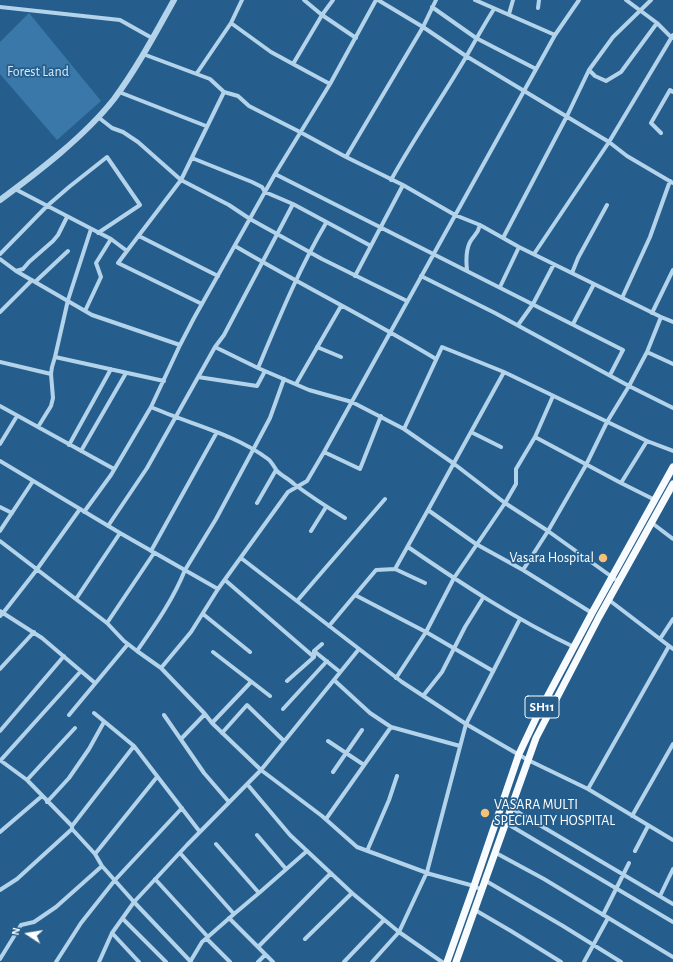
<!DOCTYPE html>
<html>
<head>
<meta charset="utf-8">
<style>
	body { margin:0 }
	#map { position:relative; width:673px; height:962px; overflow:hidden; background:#255e8c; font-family:"Alegreya Sans",sans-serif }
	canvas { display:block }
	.north { position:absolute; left:8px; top:914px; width:40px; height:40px; -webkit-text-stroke:3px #255e8c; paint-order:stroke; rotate:282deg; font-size:11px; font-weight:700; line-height:16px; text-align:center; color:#fff }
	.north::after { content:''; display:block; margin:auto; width:14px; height:18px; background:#fff; clip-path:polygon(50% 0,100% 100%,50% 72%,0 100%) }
</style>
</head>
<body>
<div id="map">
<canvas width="673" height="962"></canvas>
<div class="north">N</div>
</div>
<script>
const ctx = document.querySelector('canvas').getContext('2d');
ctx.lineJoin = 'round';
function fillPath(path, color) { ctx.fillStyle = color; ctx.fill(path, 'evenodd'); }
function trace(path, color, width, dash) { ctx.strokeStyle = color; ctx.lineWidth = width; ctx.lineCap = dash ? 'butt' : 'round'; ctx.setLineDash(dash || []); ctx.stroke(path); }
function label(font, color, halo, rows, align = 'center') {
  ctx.font = font + ' "Alegreya Sans",sans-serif'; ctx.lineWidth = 3.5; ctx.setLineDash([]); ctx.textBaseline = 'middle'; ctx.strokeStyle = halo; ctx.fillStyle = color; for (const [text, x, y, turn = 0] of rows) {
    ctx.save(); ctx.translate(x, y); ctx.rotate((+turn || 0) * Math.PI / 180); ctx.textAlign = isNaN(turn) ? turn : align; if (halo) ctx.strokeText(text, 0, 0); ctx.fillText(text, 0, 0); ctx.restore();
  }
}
const green = new Path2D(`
	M29 13 101 101 57 140 0 74V42Z`);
const minor = new Path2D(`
	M242 0 231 23 271 52 293 64
	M304 0 322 15 356 38
	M378 0 423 27 466 56 609 142 627 156 673 183
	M475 0 555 35
	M626 0 657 23 672 38
	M0 7 120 20 152 38
	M432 7 476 38 536 69
	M538 8 539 0
	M509 14 513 0
	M143 54 210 79 224 92 238 96 249 106 300 132 346 157 403 185 455 215 480 225 519 247 661 317 673 322
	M589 70 595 76 606 81 621 72 657 23
	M197 73 231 23
	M330 84 293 64 322 15 333 0
	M119 92 206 126
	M98 117 112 128 123 132 138 142 181 180 229 205 250 219 322 259 407 301
	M661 133 651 123 670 90 673 92
	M346 157 423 27 436 0
	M275 174 623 350 610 375
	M391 180C414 138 442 98 466 57 475 41 484 25 494 9
	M15 189 111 239 127 251 118 263 202 304
	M293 204 371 246
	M139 236 218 276
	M503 238 567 116 589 70 613 37 651 0
	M235 246C301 285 370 319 436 359
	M127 251 181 180 224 92
	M0 254 47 206 69 187 107 157 140 205 98 233
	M534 254 609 142 673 35
	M0 259 16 271 92 315 180 345
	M467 270C466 261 466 250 470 242 474 235 478 234 480 225
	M16 271 23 269 29 262 53 241 58 235 67 217
	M572 273 578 258 607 205
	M355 276 403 185
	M421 276 495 313 629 386 673 408
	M35 282 68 251
	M500 287 519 247
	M622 298 650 237 670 181
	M85 311 101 277 96 263 111 239
	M0 312 32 280
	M652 313 673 270
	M573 324 594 284
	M518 325 533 304 554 264
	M215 347 258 368C279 318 299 269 326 223
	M317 347 341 357
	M647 352 661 317
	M55 357 164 381
	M0 362 51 374
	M258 368 309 390 352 402 404 429 442 347 504 372 428 510 476 544 523 570 592 613
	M504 372 647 441 673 451
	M198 377 257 386 265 371
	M296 384 341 306
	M0 406 114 469
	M151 407C189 424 233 433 268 459 272 462 274 467 277 471 282 476 289 479 294 484 310 496 327 507 345 518
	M38 427 51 406 53 398 51 374 52 367 55 357 68 300 91 229
	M404 429 453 463 505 503 516 484V469L535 437 553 396
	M471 432 501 447
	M535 437 621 483 655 500
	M0 444 17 416
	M69 445 111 369
	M81 451 126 373
	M324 452 360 469 381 416
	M0 461 120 533 218 589
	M621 483 647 441
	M257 503 276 470
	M0 507 12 513
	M80 509 35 572 3 613 42 638 95 683
	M84 512 111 475 151 407 180 345 194 318 275 174 330 84 376 0
	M652 523 673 539
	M108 526 147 468 215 347 224 335 293 204 265 192 262 187 252 182 192 158
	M0 531 33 481
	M311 531 326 507
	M0 541 107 623 124 641 137 651
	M408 547C462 584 515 619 574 647
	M151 551 217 432
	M241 558 402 682 466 724 528 760 588 789 673 840
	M523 570 548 531 586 465 607 422 629 386 647 352 673 364
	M225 580 314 657V651L340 672
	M425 583 395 569 428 510
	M355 595 426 632 493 671
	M76 599 120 533
	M609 600 673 649
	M297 601 385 499
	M0 611 3 613 0 616
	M203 614 250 652
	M107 623 154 553
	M329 626 376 570 395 569
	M660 639 673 619
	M359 649 261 770 322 816 357 847 430 874 474 886 482 890
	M314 651 322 644
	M213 652 270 696
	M161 668 137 651C155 625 173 600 185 570L216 519 253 450 270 418 284 379
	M0 669 34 632
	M396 678 426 632 454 578 505 503 548 531 619 582
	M287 681 314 657
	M423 696 442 672 465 627 483 598
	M283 709 327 661
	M94 713 134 746 200 832
	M69 715 128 644
	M164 715 204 773 229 802
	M212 723 251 682
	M391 727 460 746
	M0 731 64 656
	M222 733 247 705 284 741
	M181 739 205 714
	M328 741 364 765
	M0 760 27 780 72 826V829L95 854 102 866 134 902 191 962
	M1 760 81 671
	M333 772 362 730
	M27 780 75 728
	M247 784 290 835 352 893 399 932 442 962
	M588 789 669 646
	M47 802 69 778 89 749 104 722
	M511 808 673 904
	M632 816 673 744
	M326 819 391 727 370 713 334 680
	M506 823 673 922
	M72 826 134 746
	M0 832 42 796
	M257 835 286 869
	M367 851 389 800 397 776
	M635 851 648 826
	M180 853 234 914 259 893 216 844
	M496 853 544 879 673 957
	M95 854 157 777
	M155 879 208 937
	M486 881 563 926 621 962
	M0 890 17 879 72 829
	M259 893 307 851
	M660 896 673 869
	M475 910 511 931 561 962
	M603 915 629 863
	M229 918 258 947
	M123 919 166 962
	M112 933 139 962
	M207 939 230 962
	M305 939 352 893
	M0 959 21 925 34 922 56 907 102 866
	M56 962 81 923 115 880 182 808
	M99 962 112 933 134 902 187 845 261 770 212 723 205 714 161 668 191 632 218 589 288 492 307 481 324 452 555 35 579 0
	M190 962 202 942 234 914
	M258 962 265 955
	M273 962 258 947 331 873
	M344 962 384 920
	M372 962 399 932 427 872 466 724 520 619
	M584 962 608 918`);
const tertiary = new Path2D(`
	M0 200C38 172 85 136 114 99 137 68 155 34 174 0`);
const primary = new Path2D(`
	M447 962 474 886 519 754 537 716 592 613 673 467
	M456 962 536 738 599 617 673 484`);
const markers = [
	[603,558,5,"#f5c277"],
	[485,813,5,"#f5c277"]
];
const shields = [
	[542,707,34]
];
const shieldNames = [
	["SH11",542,707]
];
const parkNames = [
	["Forest Land",38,72]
];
const poiNames = [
	["Vasara Hospital",594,558],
	["VASARA MULTI",494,805,"left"],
	["SPECIALITY HOSPITAL",494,821,"left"]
];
fillPath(green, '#3978a9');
trace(minor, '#b3d3eb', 4);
trace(tertiary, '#b3d3eb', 6);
trace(primary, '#f7fbfe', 7);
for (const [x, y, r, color] of markers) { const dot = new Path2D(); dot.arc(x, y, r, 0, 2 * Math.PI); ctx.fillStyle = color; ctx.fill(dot); trace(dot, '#255e8c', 1.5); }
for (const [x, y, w] of shields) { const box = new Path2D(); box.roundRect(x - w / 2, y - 11, w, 22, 3); ctx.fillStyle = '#255e8c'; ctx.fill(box); trace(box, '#fff', 1); }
label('bold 13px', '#fff', null, shieldNames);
label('14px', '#d8eaf8', '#255e8c', parkNames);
label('14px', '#fff', '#255e8c', poiNames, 'right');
</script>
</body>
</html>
